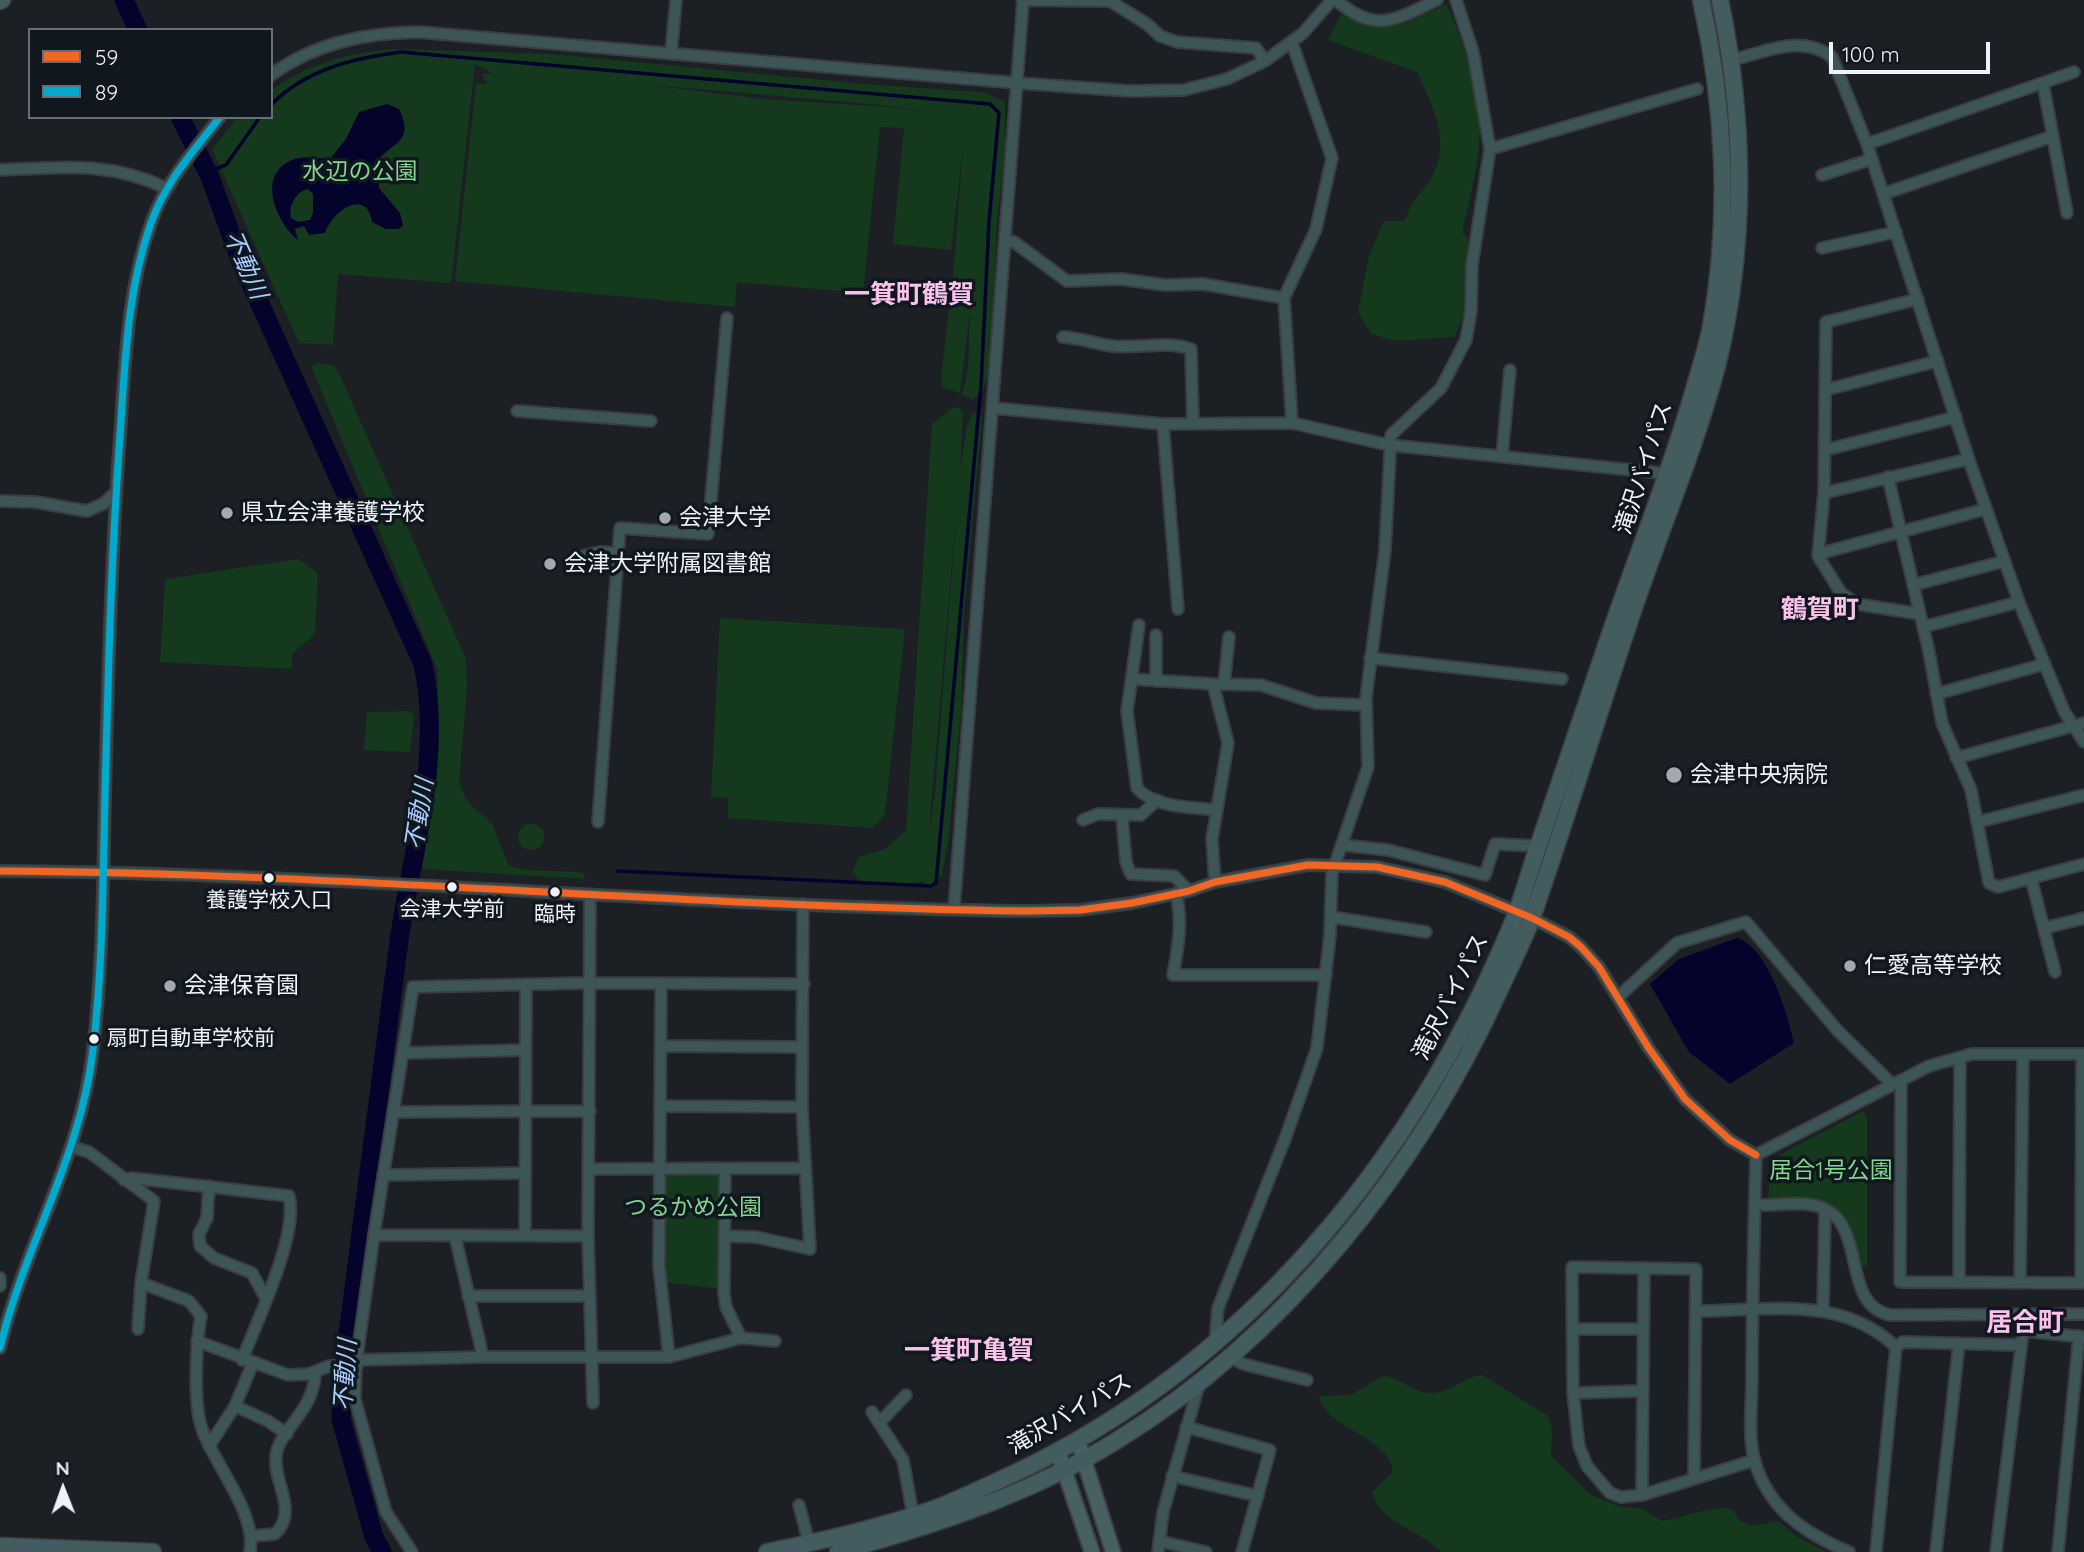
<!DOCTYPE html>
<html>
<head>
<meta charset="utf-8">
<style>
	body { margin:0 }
	#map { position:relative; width:2084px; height:1552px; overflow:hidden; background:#1c2024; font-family:Quicksand,sans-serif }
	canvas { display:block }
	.legend { position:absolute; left:28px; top:28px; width:245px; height:91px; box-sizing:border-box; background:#10171e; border:2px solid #696f76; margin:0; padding:9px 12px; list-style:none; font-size:21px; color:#eef3f9 }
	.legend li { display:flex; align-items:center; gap:14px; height:35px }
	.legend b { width:35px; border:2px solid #696f76 }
	.north { position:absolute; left:28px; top:1454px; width:70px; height:70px; -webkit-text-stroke:5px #10171e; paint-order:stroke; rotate:359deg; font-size:19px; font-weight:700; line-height:28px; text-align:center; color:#eef3f9 }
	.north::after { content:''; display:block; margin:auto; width:24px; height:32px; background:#eef3f9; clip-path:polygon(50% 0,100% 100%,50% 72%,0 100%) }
	.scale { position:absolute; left:1829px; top:42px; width:161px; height:32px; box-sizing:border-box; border:4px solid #eef3f9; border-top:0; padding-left:9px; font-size:21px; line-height:24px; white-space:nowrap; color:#eef3f9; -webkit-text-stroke:5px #10171e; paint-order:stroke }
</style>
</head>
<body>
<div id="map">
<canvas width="2084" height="1552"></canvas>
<ul class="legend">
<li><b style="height:9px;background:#f26522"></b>59</li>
<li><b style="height:9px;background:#00a9ce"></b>89</li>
</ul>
<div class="north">N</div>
<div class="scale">100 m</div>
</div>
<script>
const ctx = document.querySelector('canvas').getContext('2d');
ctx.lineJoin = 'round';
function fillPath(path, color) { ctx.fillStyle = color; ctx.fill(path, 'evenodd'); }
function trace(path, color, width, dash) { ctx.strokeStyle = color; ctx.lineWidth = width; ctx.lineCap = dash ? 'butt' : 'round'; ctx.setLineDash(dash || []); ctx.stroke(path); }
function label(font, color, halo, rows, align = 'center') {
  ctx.font = font + ' Quicksand,"Noto Sans JP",sans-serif'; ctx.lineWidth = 7; ctx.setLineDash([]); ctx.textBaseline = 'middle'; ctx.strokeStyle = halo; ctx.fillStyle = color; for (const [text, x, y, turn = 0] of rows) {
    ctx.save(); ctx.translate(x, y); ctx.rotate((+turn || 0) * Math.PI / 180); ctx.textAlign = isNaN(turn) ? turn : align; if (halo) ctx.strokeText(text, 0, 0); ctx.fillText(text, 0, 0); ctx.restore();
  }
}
const green = new Path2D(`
	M1446 4C1466 45 1483 101 1479 147 1476 176 1468 205 1462 233L1467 235C1473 266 1470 309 1454 337L1396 341 1371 334 1358 312 1369 256 1384 221H1405C1412 198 1419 198 1430 180 1453 144 1433 107 1417 72L1328 40 1341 14C1388 37 1401 25 1446 4Z
	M394 49 552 54 875 85 983 92 1005 102V151L997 221 991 365 983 390 972 400 962 395 968 369 970 310 960 393 943 388 941 378 954 265 963 148 951 250 893 244 904 128 880 127 863 293 737 282 735 307 455 281 476 83 487 84 481 74 492 73 475 64 451 283 338 274 333 345 299 343 212 149 238 117H271V90C310 63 348 53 394 49ZM641 84 881 105 969 119 889 107 764 99Z
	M317 363 334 366 339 373 466 659 467 687 459 782 465 797 476 810 492 823 509 866 525 870 580 872 585 874 584 879 422 869 436 788 438 671 311 366Z
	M957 407 963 412 960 470 967 427 973 412 982 417 964 614 961 712 948 844 942 875 924 890V881L906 886 866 884 852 873 859 857 885 849 906 830 932 424 952 408ZM958 492 935 793 929 832Z
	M298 559 318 573 315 634 292 654V669L160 662 165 579Z
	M720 618 905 629 885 814 873 828 728 818V798L711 797Z
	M411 711 414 717 410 752 364 750 367 712Z
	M518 837a13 13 0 1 1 26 0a13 13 0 1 1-26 0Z
	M1863 1111 1867 1117V1267H1857L1831 1210 1768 1202 1770 1168 1781 1154Z
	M664 1172H722L721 1289 662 1282Z
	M1482 1375 1548 1416 1552 1429 1551 1456 1591 1495 1621 1507 1641 1508 1662 1521C1684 1517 1712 1505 1732 1509L1741 1522 1752 1526 1778 1521 1799 1538 1826 1552H1442C1420 1530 1381 1524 1372 1492L1393 1472C1390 1436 1323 1428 1319 1396L1351 1395 1383 1376C1400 1377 1413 1393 1430 1393 1449 1394 1463 1377 1482 1375Z`);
const water = new Path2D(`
	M387 104 399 109C416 144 390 142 378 161L379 188 400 213 403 226 398 229H386L372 222C367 187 332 211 325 233L309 235 304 226 295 229 298 240C276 222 256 175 292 160 303 155 319 159 331 158L346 139 359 112ZM308 189 313 194V213L310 220 298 222 291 218C288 207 296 191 308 189Z
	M1737 938C1768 947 1788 1015 1794 1043L1730 1084 1689 1052 1650 984 1679 959Z`);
const stream = new Path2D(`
	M271 105C306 69 354 58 401 52L990 104 999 113 989 221 981 386 936 883 931 886 618 871
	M206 172 226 165 260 117`);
const river = new Path2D(`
	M124 0 138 30
	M180 117 210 177 241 262 423 664C443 756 412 850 399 941 379 1088 361 1235 342 1382L341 1419 374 1537 382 1552`);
const minor = new Path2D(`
	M1022 0 1110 1 1147 24 1160 36 1177 42 1256 48 1265 61
	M1336 0C1376 35 1396 19 1437 0
	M1292 43 1332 158 1316 229 1284 298 1292 423
	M671 54 676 0
	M1733 60C1766 51 1802 34 1832 57L1867 144 1970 463 2019 602 2064 711 2084 742
	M271 75C315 43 365 33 418 32L1018 83 1130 91 1184 90 1227 79 1265 61 1303 33 1332 0
	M2043 83 2067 213
	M1867 144 2074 72
	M1490 149 1697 89
	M0 170C61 167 109 161 166 188
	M1822 175 1872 159
	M1883 194 2053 136
	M1006 241 1014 242 1067 281 1121 279 1165 285 1203 284 1284 298
	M1822 248 1896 232
	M1918 299 1826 322 1824 493 1818 556 1841 593 1857 604 1920 614
	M1063 337C1081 338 1096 344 1113 346 1140 349 1165 340 1191 349L1193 423
	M1825 390 1938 361
	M993 408 1163 424 1292 423 1389 445 1671 474
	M517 411 651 421
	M1163 424 1178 609
	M1825 450 1956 417
	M1502 456 1510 370
	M1888 477 1929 652 1942 723 1971 790 1989 883 1998 887 2084 864
	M1824 493 1969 459
	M0 501 35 502 87 511 103 504 116 492
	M1818 554 1986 509
	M578 557 600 552 618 553
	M1913 585 2005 561
	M1139 625 1127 711 1137 788C1154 808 1192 807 1216 810
	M1923 627 2019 602
	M1370 658 1562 679
	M1132 679 1213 684
	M1156 681V635
	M1224 684 1229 637
	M1936 694 2045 664
	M1956 758 2084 723
	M1122 816 1126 862 1131 874 1174 876 1189 891
	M1083 820 1098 814 1141 815 1157 800
	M598 822 620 528 708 534 727 318
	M1978 822 2084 795
	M1342 845 1388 850 1485 875 1495 844 1538 846
	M0 871C343 873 685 907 1028 911L1080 910 1132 903 1189 891 1215 882 1308 865 1377 867 1445 882 1532 918 1569 937 1581 947 1599 967 1648 1047 1685 1099 1730 1140 1756 1155
	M2031 878 2055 972
	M1215 882 1212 839 1228 743 1213 684 1261 685 1316 703 1365 705
	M1176 894C1183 922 1178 947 1173 975H1326
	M590 896 588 1236 593 1403
	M954 909 1023 1
	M1331 917 1426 932
	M2045 928 2084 918
	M1618 997 1677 943 1746 922 1837 1030 1892 1084
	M662 1046 802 1047
	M403 1053 525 1050
	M1901 1080 1900 1282 2081 1283 2082 1054
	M662 1106 802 1107
	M393 1112 590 1111
	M72 1147 89 1152 154 1201 141 1283 189 1301 201 1316C196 1343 193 1403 202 1429 215 1466 257 1513 250 1552
	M1756 1155C1754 1230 1752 1304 1752 1379 1752 1404 1748 1434 1754 1459 1768 1509 1804 1533 1849 1552
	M1756 1155 1929 1066 1972 1054H2084
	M589 1169 804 1168
	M725 1169 724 1293 726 1307 741 1338
	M383 1175 525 1173
	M124 1180 132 1178 289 1196C299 1234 257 1321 242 1360
	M209 1186 207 1218 199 1234 200 1246 214 1258 252 1273 265 1297
	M1763 1205C1782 1205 1810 1200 1827 1210 1866 1232 1842 1305 1890 1315L2084 1314
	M374 1235 588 1236
	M525 1235 526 985
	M455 1236 483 1357H669L659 1266 661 984
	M724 1236 756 1237 810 1249 802 1107 803 904
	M0 1278V1286
	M1959 1281 1960 1057
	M2020 1282 2023 1054
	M468 1296H588
	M1823 1310 1825 1209
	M1696 1311C1767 1311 1840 1294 1896 1347L1876 1552
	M138 1329 141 1283
	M1573 1329H1643
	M197 1341 288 1375 309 1374 329 1366H357
	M1215 1343 1218 1308 1285 1139 1317 1048 1330 935 1332 873 1368 767 1366 698 1385 550 1391 435 1441 388 1466 340 1471 311 1472 265 1490 149 1473 52 1456 0
	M1896 1347 1903 1342 2019 1345
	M0 1348C25 1243 80 1160 93 1050 103 965 103 880 105 795 108 680 111 564 119 450 125 373 125 297 151 223 166 181 193 152 220 117
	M669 1357 741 1338 775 1341
	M1231 1357 1243 1364 1307 1380
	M357 1360 483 1357
	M1573 1393 1642 1391
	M235 1406 268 1421 287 1434
	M872 1412 903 1460 913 1515
	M880 1422 906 1395
	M1186 1427 1270 1450 1242 1552
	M209 1446 235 1406 253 1363
	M1172 1476 1258 1496
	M1694 1478 1696 1269 1572 1267 1573 1393 1579 1446 1587 1466 1610 1493 1621 1497 1642 1495 1755 1460
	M1642 1495 1644 1268
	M799 1505 809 1543
	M252 1536 275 1534C299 1511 273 1483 276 1456 278 1431 316 1409 315 1372
	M1159 1541 1206 1552
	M412 1552 386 1512 355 1399 356 1363 374 1235 413 987 589 983 804 984
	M1158 1552 1163 1512 1200 1381
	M1936 1552 1959 1343
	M1996 1552 2023 1331 2084 1337
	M2058 1552 2079 1336`);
const major = new Path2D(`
	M1078 1441 1113 1552
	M1058 1452 1092 1552`);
const highway = new Path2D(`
	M0 1 2 0
	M0 1546 153 1552
	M767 1552C822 1541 878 1528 931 1510 959 1500 986 1486 1013 1474 1245 1364 1412 1162 1510 929 1522 901 1529 872 1539 844 1562 775 1585 706 1609 637 1637 555 1669 476 1693 393 1699 371 1707 348 1711 326 1730 219 1725 106 1701 0
	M838 1552C934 1525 1031 1494 1116 1441 1285 1337 1419 1168 1500 989 1511 965 1523 942 1532 918 1566 820 1596 721 1629 623 1657 537 1694 453 1717 366 1747 246 1745 120 1720 0`);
const bus1 = new Path2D(`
	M0 871C343 873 685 907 1028 911L1080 910 1132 903 1189 891 1215 882 1308 865 1377 867 1445 882 1532 918 1569 937 1581 947 1599 967 1648 1047 1685 1099 1730 1140 1756 1155`);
const bus2 = new Path2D(`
	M0 1348C25 1243 80 1160 93 1050 103 965 103 880 105 795 108 680 111 564 119 450 125 373 125 297 151 223 166 181 193 152 220 117`);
const markers = [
	[227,513,7,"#a4a9ae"],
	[665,518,7,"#a4a9ae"],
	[550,564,7,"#a4a9ae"],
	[1674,775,9,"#a4a9ae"],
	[269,878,6,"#eef3f9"],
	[452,887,6,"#eef3f9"],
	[555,892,6,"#eef3f9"],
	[1850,966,7,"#a4a9ae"],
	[170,986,7,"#a4a9ae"],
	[94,1039,6,"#eef3f9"]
];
const busNames = [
	["養護学校入口",269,901],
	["会津大学前",452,910],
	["臨時",555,915],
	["扇町自動車学校前",107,1039,"left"]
];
const parkNames = [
	["水辺の公園",360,172],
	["居合1号公園",1831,1171],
	["つるかめ公園",693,1208]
];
const streetNames = [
	["滝沢バイパス",1644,468,-72],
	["滝沢バイパス",1451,997,-63],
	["滝沢バイパス",1070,1414,-30]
];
const poiNames = [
	["県立会津養護学校",241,513],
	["会津大学",679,518],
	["会津大学附属図書館",564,564],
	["会津中央病院",1690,775],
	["仁愛高等学校",1864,966],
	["会津保育園",184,986]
];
const waterNames = [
	["不動川",245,265,66],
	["不動川",420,814,-81],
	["不動川",346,1375,-86]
];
const quarterNames = [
	["一箕町鶴賀",909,295],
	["鶴賀町",1820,610],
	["居合町",2025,1323],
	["一箕町亀賀",969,1351]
];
fillPath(green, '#14391c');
fillPath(water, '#03032c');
trace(stream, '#03032c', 3.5);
trace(river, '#03032c', 19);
trace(minor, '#3a3e41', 14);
trace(major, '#3a3e41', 18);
trace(highway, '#3a3e41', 19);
trace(minor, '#3e5558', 10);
trace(major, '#466064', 14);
trace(highway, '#435c60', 16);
trace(bus1, '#f26522', 7);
trace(bus2, '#00a9ce', 7);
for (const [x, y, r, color] of markers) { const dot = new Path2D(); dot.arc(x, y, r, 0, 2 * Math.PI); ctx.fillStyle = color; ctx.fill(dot); trace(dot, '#10171e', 2.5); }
label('21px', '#eef3f9', '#10171e', busNames);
label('23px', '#82d68d', '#10171e', parkNames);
label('23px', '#eef3f9', '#10171e', streetNames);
label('23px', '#eef3f9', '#10171e', poiNames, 'left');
label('italic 24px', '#aacdfe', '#10171e', waterNames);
label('bold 26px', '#f8c2ea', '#10171e', quarterNames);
</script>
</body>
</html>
